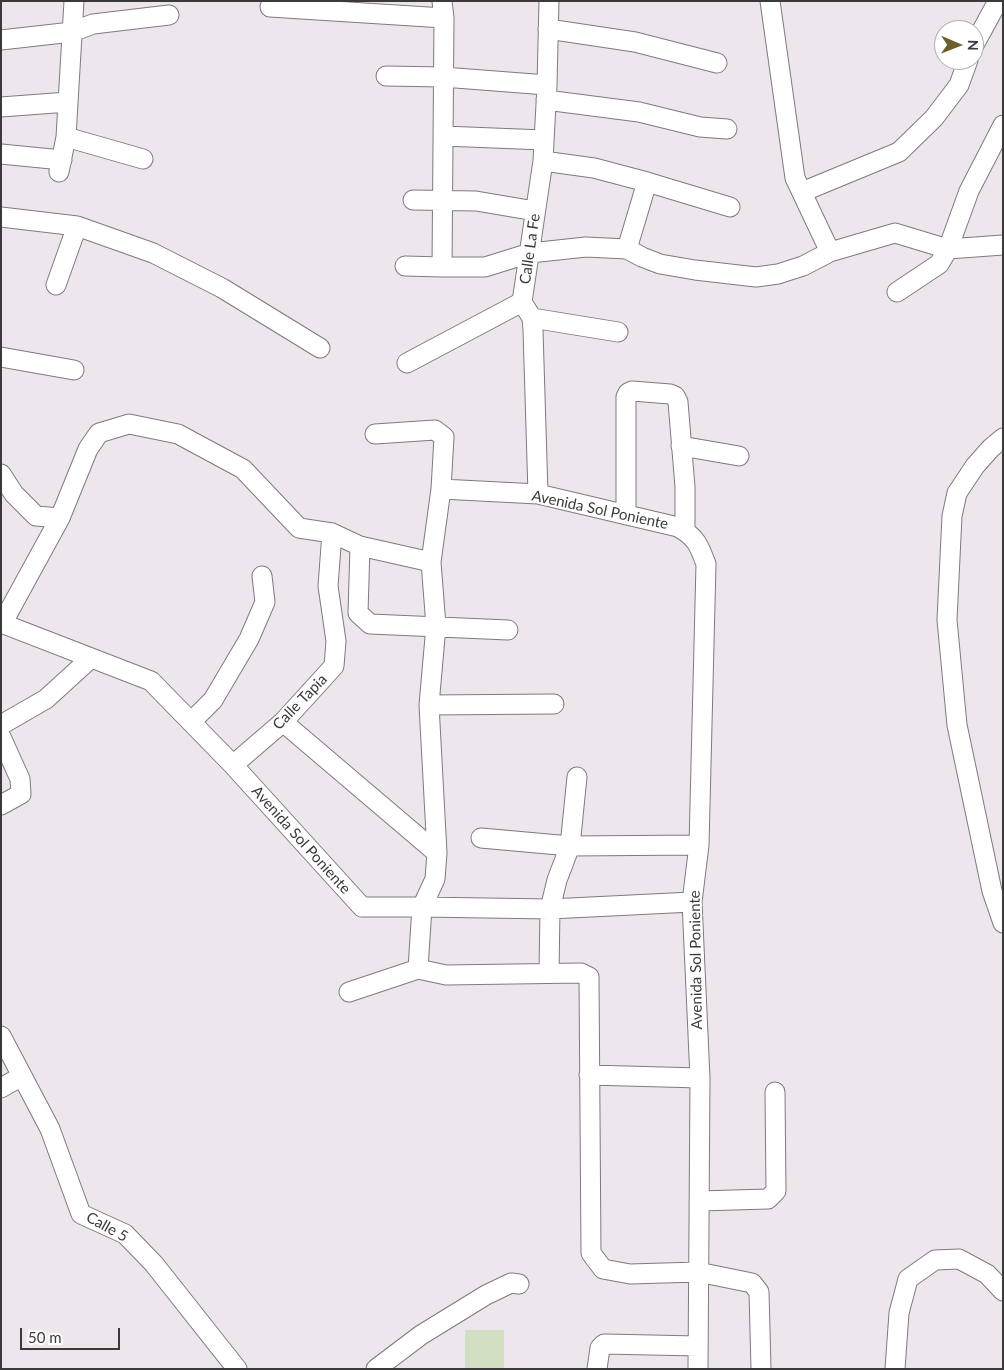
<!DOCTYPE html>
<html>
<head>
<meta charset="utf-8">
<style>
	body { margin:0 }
	#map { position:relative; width:1004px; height:1370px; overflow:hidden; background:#ede6ed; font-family:Lato,sans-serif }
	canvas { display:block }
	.frame { position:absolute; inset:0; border:2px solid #3c393c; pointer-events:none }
	.north { position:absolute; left:934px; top:20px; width:50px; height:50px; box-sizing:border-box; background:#fff; border:1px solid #b1b0b1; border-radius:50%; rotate:91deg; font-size:14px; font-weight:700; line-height:20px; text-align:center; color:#3c393c }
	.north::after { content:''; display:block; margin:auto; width:18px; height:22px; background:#6c5e2b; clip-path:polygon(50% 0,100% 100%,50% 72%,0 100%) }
	.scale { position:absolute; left:20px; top:1328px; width:100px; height:22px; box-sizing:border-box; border:2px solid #3c393c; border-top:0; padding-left:6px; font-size:15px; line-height:18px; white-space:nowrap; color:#3c393c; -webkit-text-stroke:4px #fff; paint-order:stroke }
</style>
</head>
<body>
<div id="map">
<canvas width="1004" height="1370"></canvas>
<div class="frame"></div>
<div class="north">N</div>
<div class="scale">50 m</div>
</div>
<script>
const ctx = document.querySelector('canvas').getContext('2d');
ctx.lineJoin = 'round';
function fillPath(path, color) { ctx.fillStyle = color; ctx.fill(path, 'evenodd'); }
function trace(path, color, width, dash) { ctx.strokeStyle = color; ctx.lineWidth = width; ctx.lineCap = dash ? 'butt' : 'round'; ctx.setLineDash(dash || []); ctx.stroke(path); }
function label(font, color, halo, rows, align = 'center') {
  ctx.font = font + ' Lato,sans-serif'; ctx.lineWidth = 4; ctx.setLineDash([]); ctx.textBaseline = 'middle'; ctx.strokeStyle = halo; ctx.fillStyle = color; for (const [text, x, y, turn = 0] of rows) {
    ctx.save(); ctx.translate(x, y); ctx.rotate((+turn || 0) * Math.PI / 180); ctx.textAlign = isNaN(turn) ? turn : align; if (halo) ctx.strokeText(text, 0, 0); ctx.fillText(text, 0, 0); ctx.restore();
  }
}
const green = new Path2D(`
	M465 1330H504V1369H465Z`);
const minor = new Path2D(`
	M770 1 795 178 830 252
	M270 7 444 18
	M548 29 635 42 717 63
	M1 40 72 32 93 24 169 15
	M974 45 998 1
	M386 76 443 77 547 85
	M546 100 639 112 700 127 727 129
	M1 107 68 102
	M443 136 544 140
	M66 137 143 159
	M1 154 62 160
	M543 161 594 168 647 182 730 207
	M59 172 66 137 74 1
	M802 192 899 152 934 118 959 85 968 60
	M413 200 476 201 535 211
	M1 217 77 226
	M627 249 647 182
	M405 266 442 267H485L530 253 586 247 627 249 642 257 660 264 695 270 756 277 778 274 803 266 830 252 895 233 948 249 1003 245
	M442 267 444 18 442 1
	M56 285 77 226 153 253 222 288 320 348
	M897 292 939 264 948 249 969 191 1003 125
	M532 318 618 332
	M1 357 74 370
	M407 363 522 302
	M375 434 435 430 444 437 441 489
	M1003 438 991 448 975 466 957 493 952 516 947 620 957 725 992 891 1003 923
	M681 446 739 456
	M1 474 14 494 36 516 60 518
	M538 494 533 330 532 318 522 302 543 161 547 85 549 1
	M626 515V397L628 393 632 391 670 394 675 396 678 402 685 487V531
	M360 546 358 613 370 624 508 630
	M1 623 151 681 233 765 362 907H422L435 879 437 853 429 705 436 626 431 562 441 489 538 494 678 527C696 537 699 545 706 564L699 845 692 902 700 1078 698 1369
	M2 624 60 518 88 449 99 433 129 424 178 434 243 469 299 528 332 533 360 546 431 562
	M429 705 554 704
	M191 722 213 700 249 639 265 602 262 576
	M283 722 437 853
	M1 725 46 699 91 658
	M1 737 20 779 21 794 1 805
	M233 765 283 722 334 666 336 641 328 586 332 533
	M481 838 570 846 699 845
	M418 969 422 907 550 909 692 902
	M549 973 550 909 557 880 570 846 577 777
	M349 992 418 969 446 975 581 973 589 977 591 1253 603 1269 630 1274 698 1272 752 1283 759 1292 761 1369
	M1 1036 50 1129 81 1214 125 1234 154 1264 237 1369
	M589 1075 700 1078
	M1 1088 22 1076
	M699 1201 768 1199 776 1191 775 1092
	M376 1369 421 1335 486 1295 511 1283 519 1284
	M597 1369 600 1348 604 1344 698 1346
	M895 1369 899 1313 908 1279 935 1260 959 1259 987 1274 1003 1291`);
const streetNames = [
	["Calle La Fe",530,249,-82],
	["Avenida Sol Poniente",600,510,12],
	["Calle Tapia",300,702,-46],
	["Avenida Sol Poniente",301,840,48],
	["Avenida Sol Poniente",696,960,-91],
	["Calle 5",107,1227,29]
];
fillPath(green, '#d3dfc3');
trace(minor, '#807980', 21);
trace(minor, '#fff', 19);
label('15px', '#3c393c', '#fff', streetNames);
</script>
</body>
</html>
